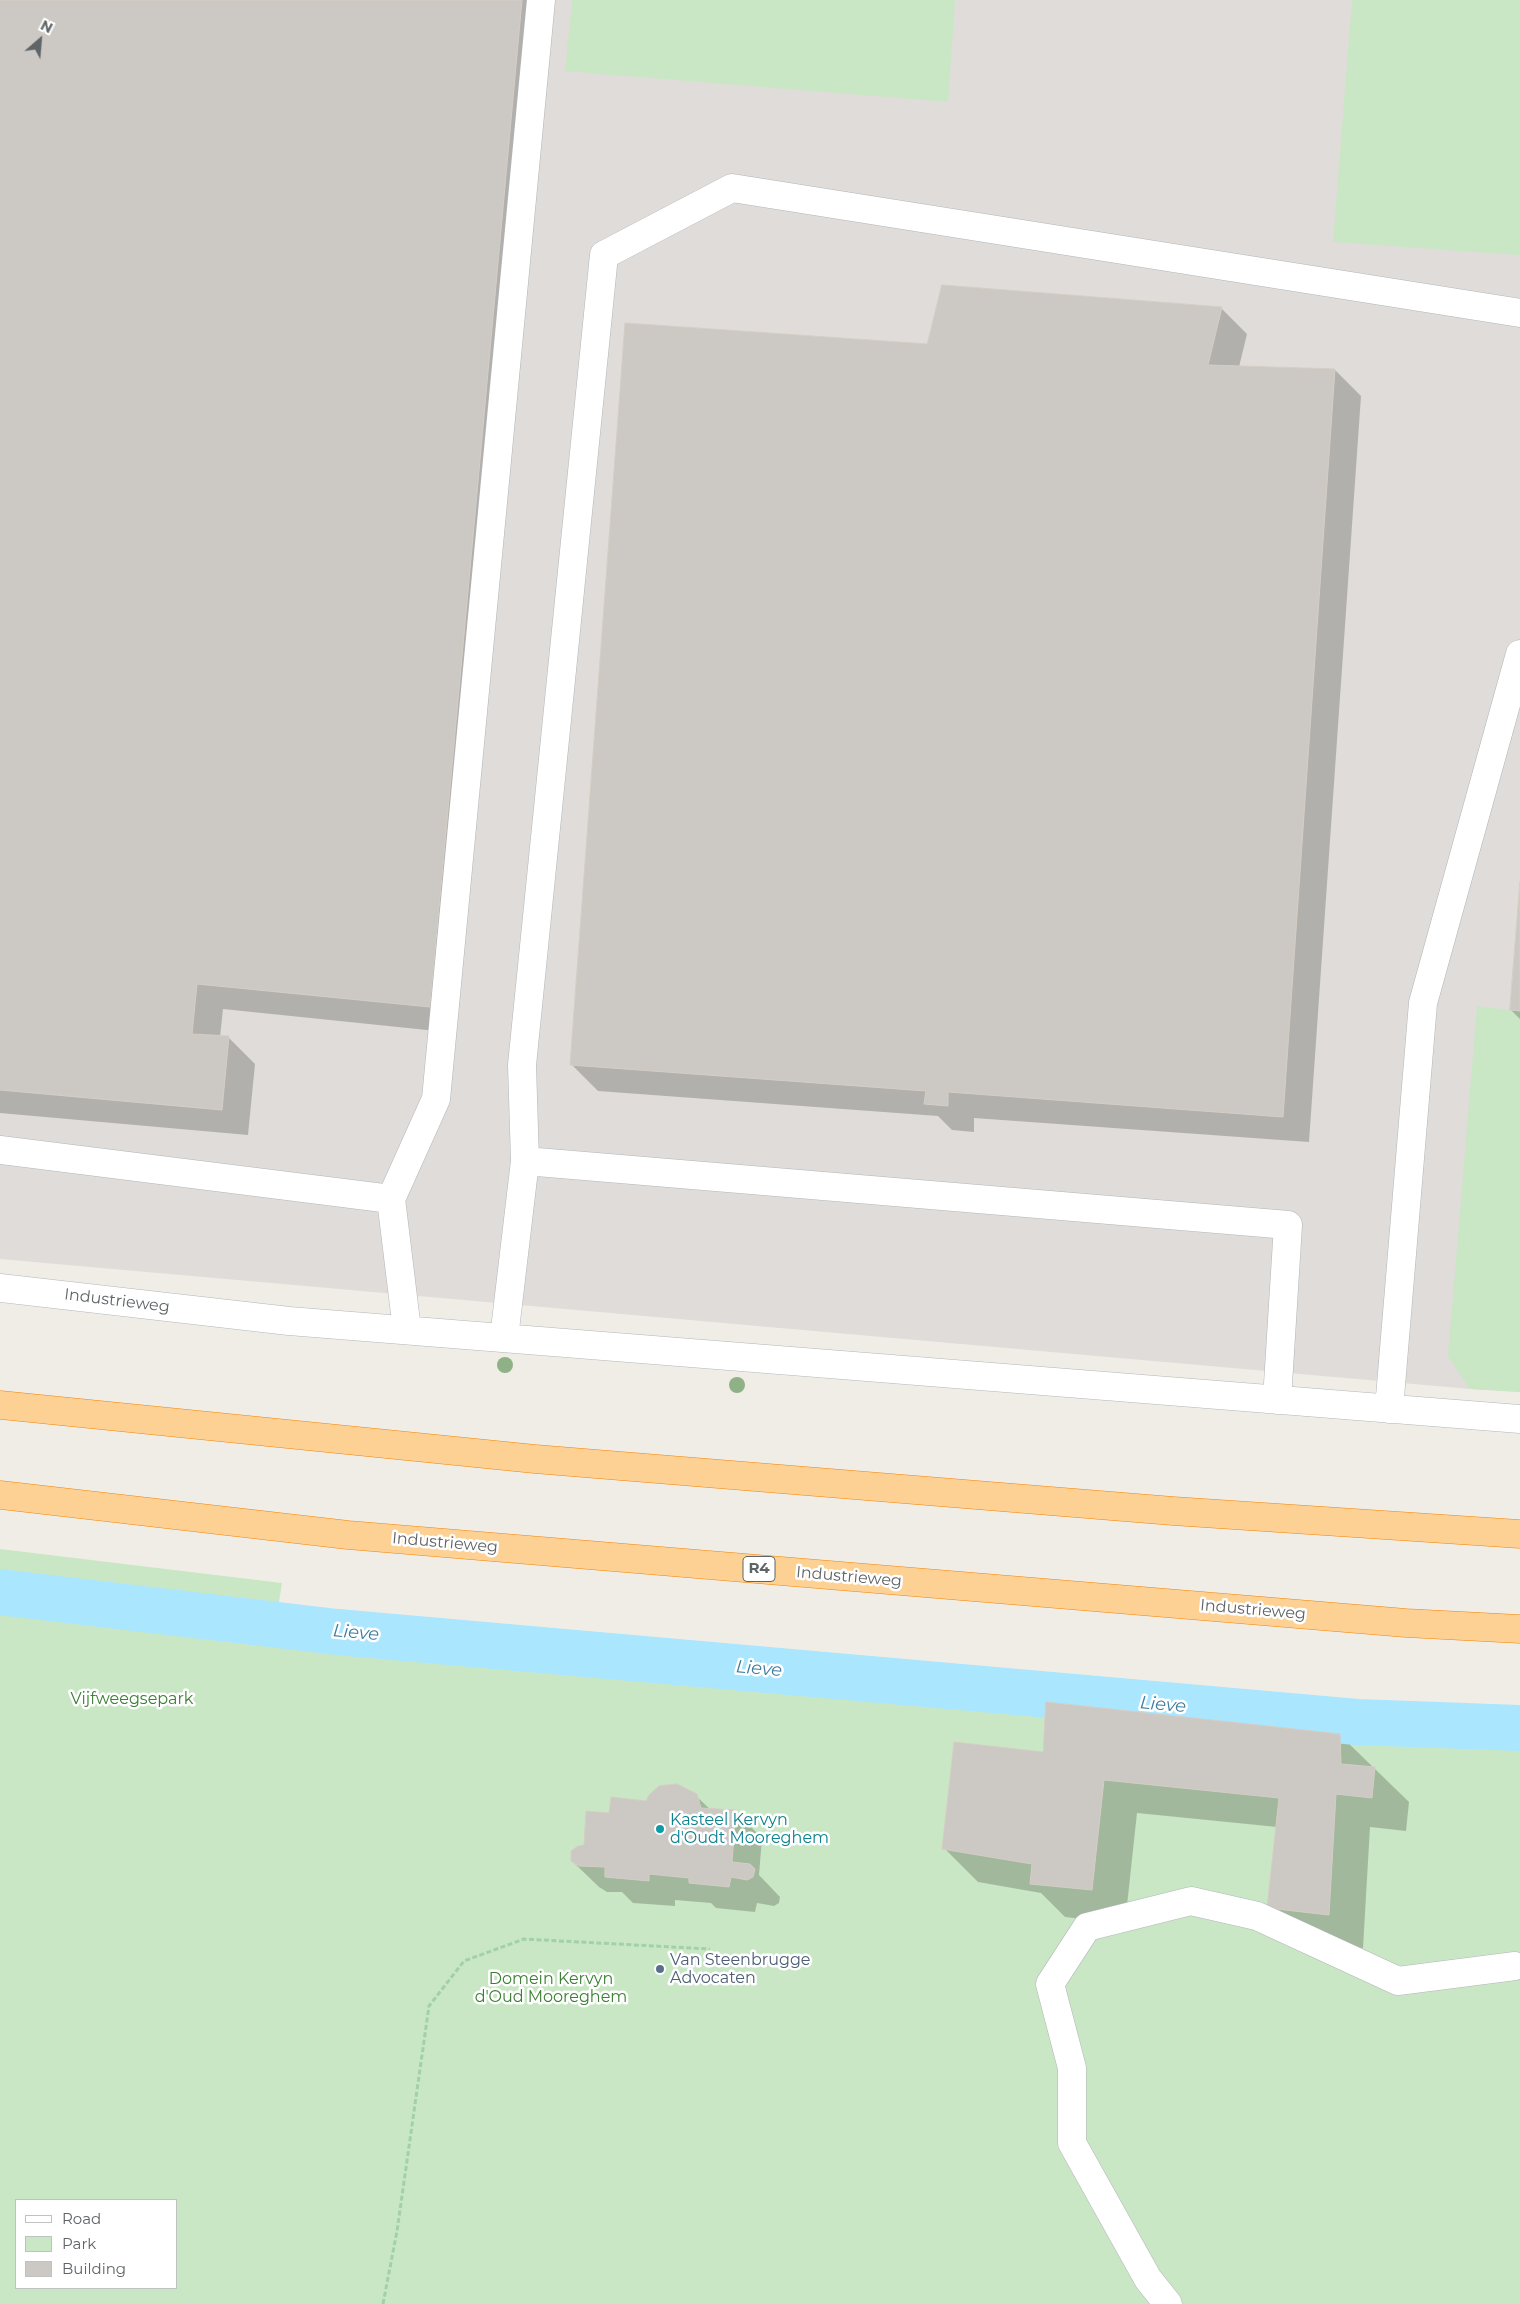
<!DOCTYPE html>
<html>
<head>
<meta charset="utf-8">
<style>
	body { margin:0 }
	#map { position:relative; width:1520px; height:2304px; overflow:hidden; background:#f0ede7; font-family:Montserrat,sans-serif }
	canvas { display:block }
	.legend { position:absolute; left:15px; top:2199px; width:162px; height:90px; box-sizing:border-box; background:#fff; border:1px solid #bfc1c2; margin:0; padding:6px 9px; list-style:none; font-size:15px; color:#5f6467 }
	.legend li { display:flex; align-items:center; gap:10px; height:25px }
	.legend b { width:25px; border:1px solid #bfc1c2 }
	.north { position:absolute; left:15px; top:15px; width:50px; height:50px; -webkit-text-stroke:4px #fff; paint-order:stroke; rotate:27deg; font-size:14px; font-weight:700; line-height:20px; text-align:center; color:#5f6467 }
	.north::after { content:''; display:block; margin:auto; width:18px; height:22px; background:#5f6467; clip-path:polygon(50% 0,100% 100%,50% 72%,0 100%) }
</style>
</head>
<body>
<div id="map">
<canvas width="1520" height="2304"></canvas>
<ul class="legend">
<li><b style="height:6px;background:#fff"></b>Road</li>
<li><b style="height:14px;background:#cae7c5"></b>Park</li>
<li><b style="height:14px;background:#ccc8c3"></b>Building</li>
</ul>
<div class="north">N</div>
</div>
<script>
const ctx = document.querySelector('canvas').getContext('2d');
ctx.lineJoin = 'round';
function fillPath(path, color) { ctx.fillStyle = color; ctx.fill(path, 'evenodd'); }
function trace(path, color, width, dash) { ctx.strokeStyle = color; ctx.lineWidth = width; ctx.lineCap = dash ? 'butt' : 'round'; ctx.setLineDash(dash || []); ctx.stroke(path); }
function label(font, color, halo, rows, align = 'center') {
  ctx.font = font + ' Montserrat,sans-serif'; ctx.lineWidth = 5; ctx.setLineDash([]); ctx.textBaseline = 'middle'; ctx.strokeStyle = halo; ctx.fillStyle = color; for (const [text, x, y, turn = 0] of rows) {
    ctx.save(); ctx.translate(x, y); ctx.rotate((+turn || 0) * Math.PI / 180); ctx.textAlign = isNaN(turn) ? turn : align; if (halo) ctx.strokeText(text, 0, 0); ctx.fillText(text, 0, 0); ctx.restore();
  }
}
const industrial = new Path2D(`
	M0 0H1520V1392L1470 1389 0 1259Z`);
const green = new Path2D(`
	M572 0H955L948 102 565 71Z
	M1352 0H1520V255L1333 242Z
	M1477 1006 1520 1011V1392L1470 1389 1448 1356Z
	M0 1549 282 1583 273 1641 473 1664 1345 1738 1520 1744V2304H0ZM16 2200H176V2288H16Z`);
const shadow = new Path2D(`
	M0 0H551L456 1033 223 1009 220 1037 229 1038 255 1064 248 1135 0 1113Z
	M1221 308 1247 334 1239 367 1335 370 1361 396 1309 1142 974 1118V1132L952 1130 938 1116 598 1091 572 1065 928 345Z
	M1520 898V1019L1511 1010Z
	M1340 1735 1409 1802 1406 1831 1370 1827 1363 1948 1302 1942 1268 1908 1277 1827 1137 1813 1125 1924 1065 1917 1041 1893 978 1882 944 1848 1045 1754Z
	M696 1796 711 1810 736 1812 762 1838 759 1875 780 1897 779 1903 774 1906 757 1903 755 1912 716 1908 711 1903 675 1900V1906L633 1903 622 1892H607L599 1887 572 1861 610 1815 647 1802Z`);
const canal = new Path2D(`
	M0 1592 337 1632 1357 1722 1520 1728`);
const building = new Path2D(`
	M0 0H522L430 1007 197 984 192 1034 229 1036 222 1110 0 1090Z
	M942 285 1222 307 1208 365 1335 369 1283 1117 948 1092V1106L924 1104 926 1091 570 1065 625 323 927 344Z
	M1520 882V1011L1510 1010Z
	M1046 1702 1340 1734 1341 1764 1375 1767 1372 1798 1336 1794 1329 1915 1267 1908 1279 1798 1104 1780 1092 1890 1030 1884 1032 1864 942 1849 954 1742 1043 1752Z
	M677 1784 697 1794 701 1808 736 1810 732 1862 750 1864 755 1869 753 1877 747 1880 731 1877 729 1887 689 1883V1878L649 1874V1881L605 1877V1867L579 1866 571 1861V1851L578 1846 584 1845 586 1811 609 1813 611 1797 646 1801 649 1795 659 1786Z`);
const path = new Path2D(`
	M383 2304 397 2231 429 2006 464 1961 524 1939 710 1949`);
const minor = new Path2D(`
	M0 1150 391 1199 407 1330
	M525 1161 522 1065 604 255 732 188 1520 313
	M391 1199 436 1099 541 0
	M0 1288 289 1321 1520 1419
	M504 1338 525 1161 1288 1225 1277 1400
	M1389 1409 1423 1003 1520 654
	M1168 2304 1148 2279 1072 2143V2068L1050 1984 1087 1927 1191 1901 1257 1916 1398 1981 1515 1966`);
const highway = new Path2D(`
	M0 1405 535 1459 1173 1511 1520 1534
	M0 1495 348 1535 1406 1623 1520 1629`);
const trees = [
	[505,1365],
	[737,1385]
];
const markers = [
	[660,1829,5,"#0f9aa8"],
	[660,1969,5,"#5c6f8a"]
];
const shields = [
	[759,1569,32]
];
const shieldNames = [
	["R4",759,1569]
];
const streetNames = [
	["Industrieweg",117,1301,7],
	["Industrieweg",445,1543,5],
	["Industrieweg",849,1577,5],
	["Industrieweg",1253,1610,5]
];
const parkNames = [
	["Vijfweegsepark",132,1699],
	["Domein Kervyn",551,1979],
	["d'Oud Mooreghem",551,1997]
];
const cultureNames = [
	["Kasteel Kervyn",670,1820],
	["d'Oudt Mooreghem",670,1838]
];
const serviceNames = [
	["Van Steenbrugge",670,1960],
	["Advocaten",670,1978]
];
const waterNames = [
	["Lieve",356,1633,5],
	["Lieve",759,1669,5],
	["Lieve",1163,1705,5]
];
fillPath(industrial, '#dfdcd9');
fillPath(green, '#cae7c5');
fillPath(shadow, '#0003');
trace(canal, '#aae6fe', 46);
fillPath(building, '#ccc8c3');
trace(building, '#d5cec5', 1);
trace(minor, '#b2b6b9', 29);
trace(highway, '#f58303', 29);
trace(path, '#a2d0a7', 3, [5, 2.5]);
trace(minor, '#fff', 28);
trace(highway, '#fcd193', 28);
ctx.fillStyle = '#8eb185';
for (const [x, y] of trees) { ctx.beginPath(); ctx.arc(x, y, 8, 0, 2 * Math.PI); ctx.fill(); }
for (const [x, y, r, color] of markers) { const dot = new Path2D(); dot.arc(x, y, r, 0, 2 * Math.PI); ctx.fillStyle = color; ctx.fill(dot); trace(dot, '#fff', 2); }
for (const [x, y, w] of shields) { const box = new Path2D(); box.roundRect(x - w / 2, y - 12.5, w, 25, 4); ctx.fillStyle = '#fff'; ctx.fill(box); trace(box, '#5f6467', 1); }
label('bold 15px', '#5f6467', null, shieldNames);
label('16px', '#5f6467', '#fff', streetNames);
label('16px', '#3d8035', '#fff', parkNames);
label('16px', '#0d838f', '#fff', cultureNames, 'left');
label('16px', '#4e5e75', '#fff', serviceNames, 'left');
label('italic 18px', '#3f7d9f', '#fff', waterNames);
</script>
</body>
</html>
